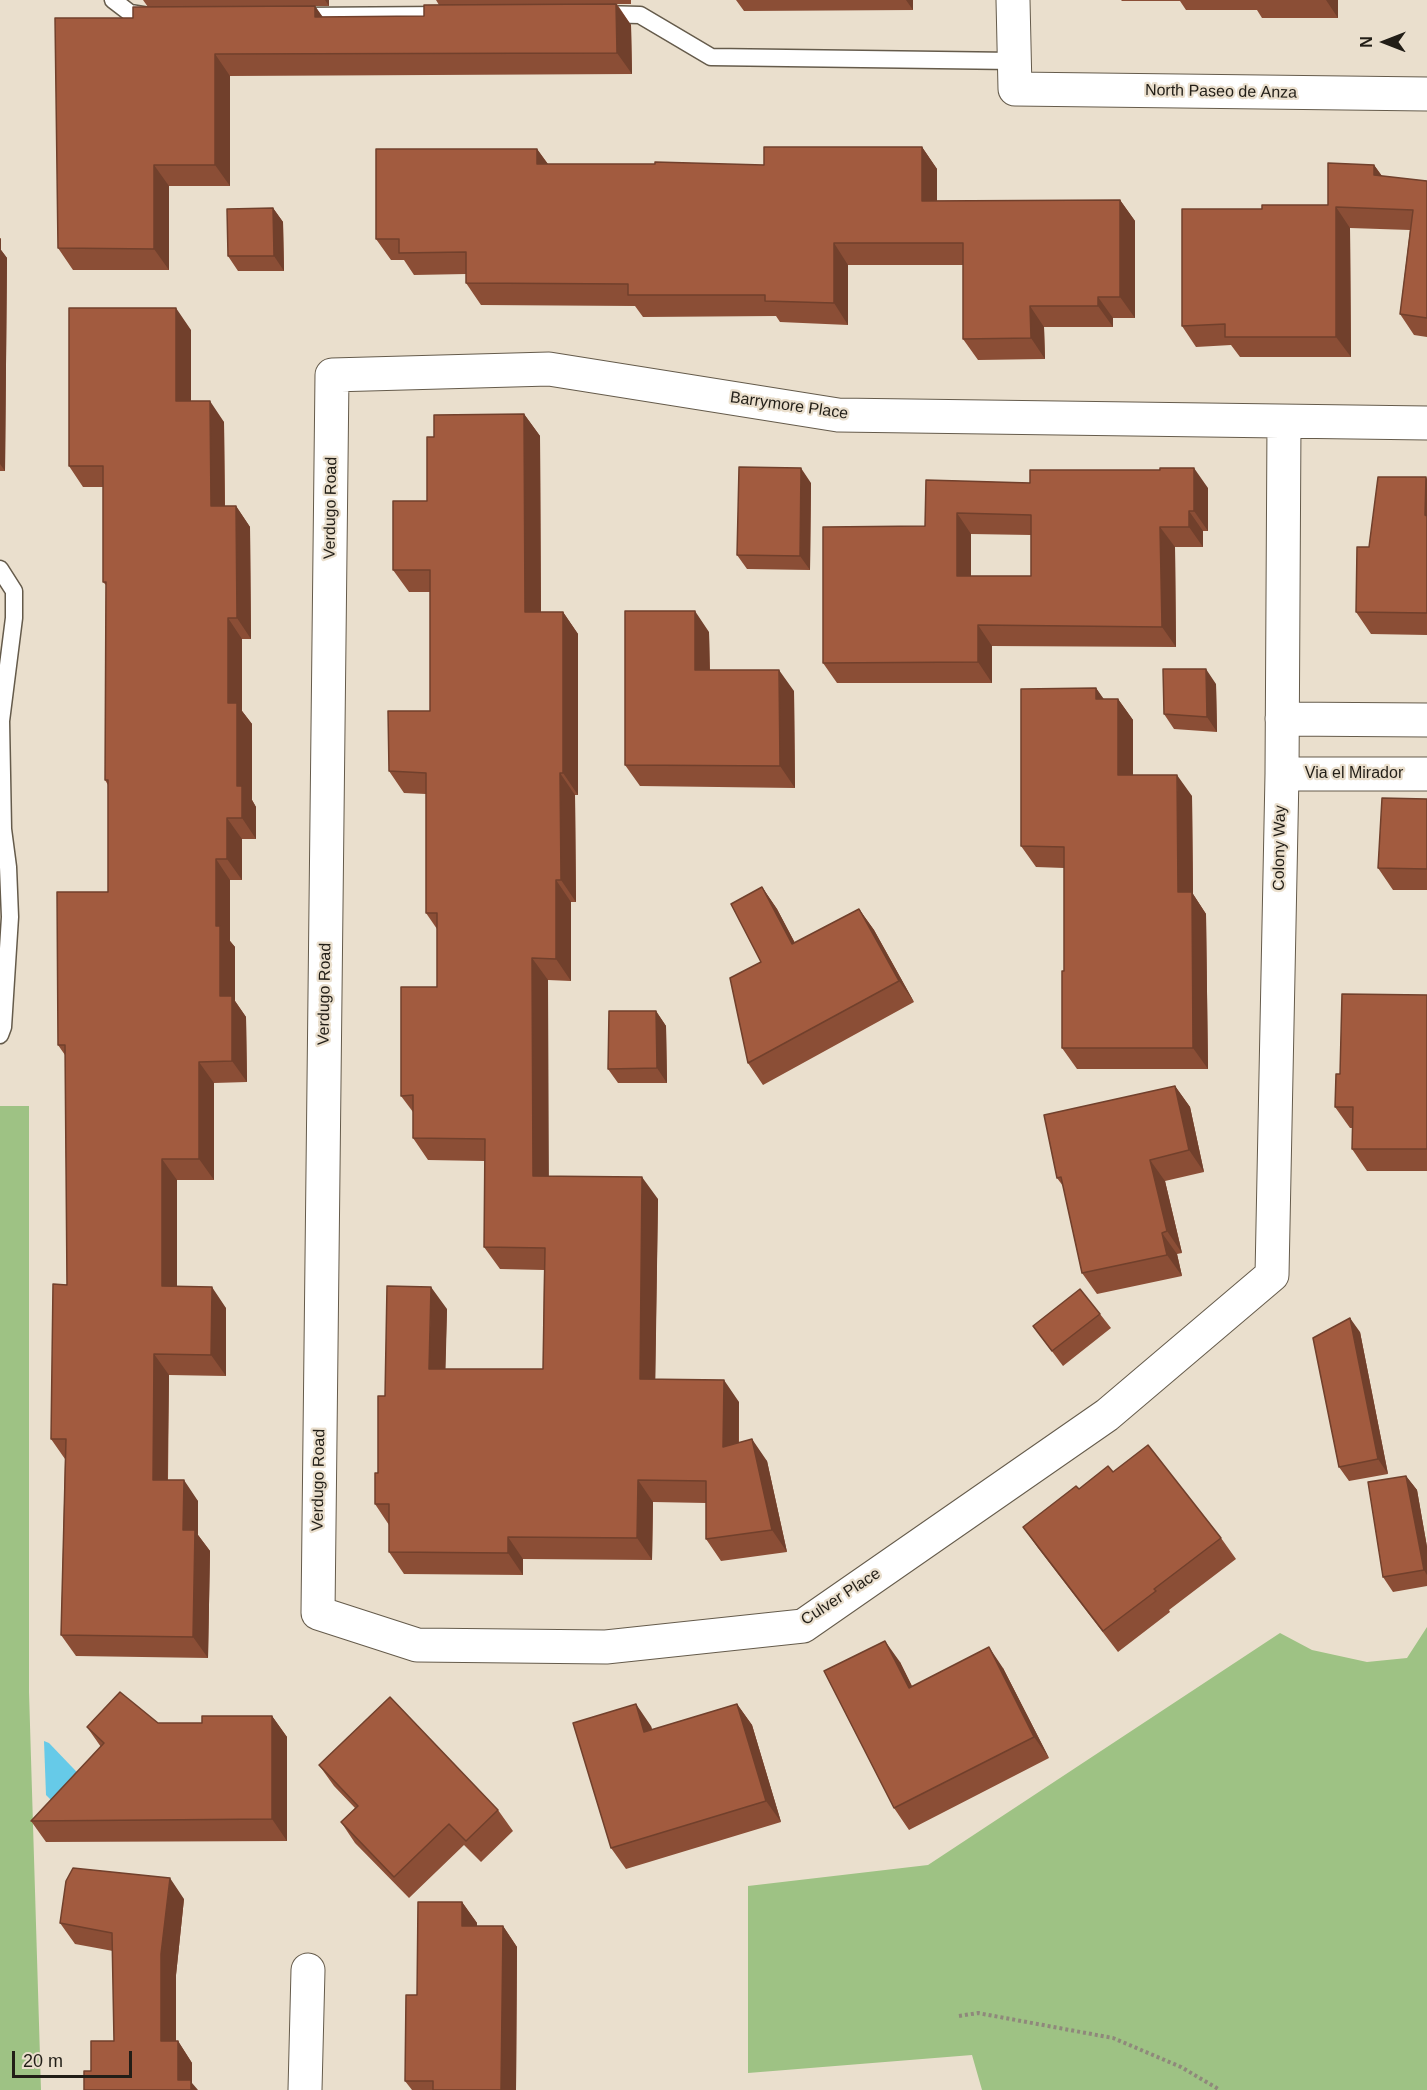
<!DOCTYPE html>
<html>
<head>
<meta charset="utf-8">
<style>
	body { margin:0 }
	#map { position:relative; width:1427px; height:2090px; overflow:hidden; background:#eadfcd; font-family:Arial,sans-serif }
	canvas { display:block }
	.north { position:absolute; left:1355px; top:12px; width:60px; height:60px; -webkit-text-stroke:4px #eadfcd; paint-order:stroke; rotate:270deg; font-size:16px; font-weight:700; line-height:24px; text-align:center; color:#221e17 }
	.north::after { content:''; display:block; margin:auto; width:21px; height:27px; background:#221e17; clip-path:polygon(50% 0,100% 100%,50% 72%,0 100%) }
	.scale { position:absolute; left:12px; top:2051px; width:120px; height:27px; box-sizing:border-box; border:3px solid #221e17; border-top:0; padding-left:8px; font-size:18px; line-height:21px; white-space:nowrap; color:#221e17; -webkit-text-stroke:4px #eadfcd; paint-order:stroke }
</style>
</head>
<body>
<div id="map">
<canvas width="1427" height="2090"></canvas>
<div class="north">N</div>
<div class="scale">20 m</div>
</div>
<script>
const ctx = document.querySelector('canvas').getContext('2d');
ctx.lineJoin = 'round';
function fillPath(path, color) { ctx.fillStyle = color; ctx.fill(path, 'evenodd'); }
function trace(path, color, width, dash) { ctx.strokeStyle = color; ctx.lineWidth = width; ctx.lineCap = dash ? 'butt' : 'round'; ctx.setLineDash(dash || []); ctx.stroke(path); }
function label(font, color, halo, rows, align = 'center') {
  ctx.font = font + ' Arial,sans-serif'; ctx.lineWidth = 4.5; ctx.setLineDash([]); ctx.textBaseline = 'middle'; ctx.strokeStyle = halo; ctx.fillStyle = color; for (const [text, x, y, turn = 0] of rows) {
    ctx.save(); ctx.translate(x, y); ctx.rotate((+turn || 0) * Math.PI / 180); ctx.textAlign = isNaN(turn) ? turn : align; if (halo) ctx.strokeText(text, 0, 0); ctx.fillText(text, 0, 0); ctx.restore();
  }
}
const green = new Path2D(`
	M0 1106H29V1692L41 2090H0Z
	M1427 1627V2090H982L972 2055 748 2073V1886L928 1865 1280 1633 1312 1650 1367 1662 1407 1658Z`);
const water = new Path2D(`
	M44 1741 49 1743 95 1791 69 1818 46 1795Z`);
const path = new Path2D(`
	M959 2016 978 2013 1113 2038 1181 2067 1220 2090`);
const lane = new Path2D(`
	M113 0 130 13 155 17
	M601 14 640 15 711 57 1014 61
	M301 16 446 15
	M0 569 14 591V618L1 721 3 829 8 867 10 917 3 1027 0 1035`);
const street = new Path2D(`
	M1013 0 1015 89 1427 94
	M1284 422 1282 774 1272 1275 1107 1415 803 1626 606 1647 417 1645 318 1613 332 375 549 369 838 415 1427 423
	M1282 719 1427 720
	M1282 774H1427
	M305 2090 308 1970`);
const wall = new Path2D(`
	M143 0H329V6H315L322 17 424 16 439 5 436 0H631V4H617L631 25 632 74 230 76V186H169V270H73L58 248 133 18 148 7Z
	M736 0H913V10L744 11Z
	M1121 0H1338V18H1262L1257 10H1186L1180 1H1122Z
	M922 147 937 169V201L1120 200 1135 221V318H1113V327H1044L1045 359 978 360 963 339V265H848V325L780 322 776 316 643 317 635 306 481 305 466 283V274L414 275 404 260H391L376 239 537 149 548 164 764 165Z
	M1374 165 1382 176 1427 181V337L1414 335 1400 314 1410 230 1350 228 1351 357H1240L1231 345 1196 347 1182 326 1262 209 1328 205Z
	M273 208 283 222 284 271H238L228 256Z
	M0 238 1 239V250L7 258 5 471H0Z
	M191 330V401L224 422 225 506H236L250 527 251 639H242V711L252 724V800L256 807V839H242V880H230V941L235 947V1001L246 1017 247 1082 214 1083V1180H177V1286L226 1308V1376L169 1375 168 1480 198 1501V1535L210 1551 208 1658 76 1656 61 1635 65 1459 51 1439 67 1285 65 1055 58 1045 108 892V785L105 780 106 585 103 582V487H83L69 466Z
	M524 414 540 436 541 612H563L578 634V795H575L576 902H571V981L548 980V1176L658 1199 655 1379 739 1402V1443L767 1461 787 1552 721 1561 706 1539V1503L653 1502 652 1560 523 1559V1575L404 1574 389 1552V1525L375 1504 385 1396 447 1309 445 1369H543L544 1270 500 1269 484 1247 485 1161 428 1160 413 1138V1112L401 1096 437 987V929L426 913V794L404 793 389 771 430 711V592H409L393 570 427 501 434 437Z
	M1427 479V635L1371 634 1356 612 1369 547Z
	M926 480 1208 488V531H1203V547H1175L1176 647 992 646V683H837L823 663 925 526ZM971 534 1031 535V576H971Z
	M811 483 810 570 747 569 737 555Z
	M709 632 710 670 794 691 795 788 640 786 625 765Z
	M1216 684 1217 732 1174 729 1164 714Z
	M1096 688 1103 699H1118L1133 720V775L1192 796 1193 894 1206 914 1208 1069H1077L1062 1048 1064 971V868L1036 867 1021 846Z
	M1427 799V890H1393L1378 868Z
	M762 887 777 909 795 943 859 909 874 930 914 1002 763 1085 748 1063 761 962Z
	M1427 995V1171H1367L1352 1149V1128H1350L1335 1107 1340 1074Z
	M656 1011 666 1026 667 1083H618L608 1069Z
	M1175 1086 1190 1107 1204 1172 1165 1181 1182 1253 1177 1254 1182 1276 1097 1294 1082 1273 1063 1186 1057 1178Z
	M1100 1314 1111 1328 1063 1366 1033 1326Z
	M1360 1332 1388 1474 1349 1481 1339 1467Z
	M1113 1472 1221 1538 1236 1559 1169 1610 1170 1612 1118 1652 1038 1548 1023 1527 1079 1489Z
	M1406 1476 1417 1490 1427 1547V1586L1393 1592 1383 1577Z
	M900 1662 912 1686 1003 1668 1049 1758 909 1830 894 1808Z
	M737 1704 752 1725 781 1822 626 1869 611 1848 651 1726 652 1730Z
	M272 1716 287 1737V1841L46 1842 31 1821 101 1747 87 1727 158 1723H202Z
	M319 1765 498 1810 513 1831 481 1862 464 1845 409 1898 355 1843 341 1822 355 1808 334 1786Z
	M184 1899 176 1975V2041H178L192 2063V2083L114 2041 113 1951 75 1944 60 1923Z
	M462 1902 477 1923V1926H503L517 1947 516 2090H412L405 2081 417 1995Z`);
const shadedWall = new Path2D(`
	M325 0H329V6Z
	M906 0H913V10Z
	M1326 0H1338V18Z
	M616 4 631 25 632 74 617 53Z
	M315 6 330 27 315 17Z
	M215 54 230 76V186L215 165Z
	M922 147 937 169V222L922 201Z
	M537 149 552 170 537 164Z
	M154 165 169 186V270L154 249Z
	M1374 165 1389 186 1374 175Z
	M1120 200 1135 221V318L1120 297Z
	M1336 207 1350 228 1351 357 1336 337Z
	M273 208 283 222 284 271 274 256Z
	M0 238 1 239V250L7 258 5 471 0 464Z
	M834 243 848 265V325L834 303Z
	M1098 297 1113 318V327L1098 306Z
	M1030 306 1044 327 1045 359 1031 338Z
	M176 308 191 330V422L176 401Z
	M210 401 224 422 225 527 211 506Z
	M524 414 540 436 541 634 525 612Z
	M801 468 811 483 810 570 800 556Z
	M1194 468 1208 488V531L1194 511Z
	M1426 477 1427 479V519L1425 515Z
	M236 506 250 527 251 639 237 618Z
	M1189 511 1203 531V547L1189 527Z
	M957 513 971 534V596L957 576Z
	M1160 527 1175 547 1176 647 1162 627Z
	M695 611 709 632 710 691 695 670Z
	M563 612 578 634V795L563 773Z
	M228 618 242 639V711L252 724V800L256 807V839L242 818 237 786 228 703Z
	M978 625 992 646V683L978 662Z
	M1206 669 1216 684 1217 732 1207 717Z
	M779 670 794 691 795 788 780 766Z
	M1096 688 1111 709 1096 699Z
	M1118 699 1133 720V796L1118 775Z
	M560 773 575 795 576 902 561 880Z
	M1177 775 1192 796 1193 894 1206 914 1208 1069 1193 1048 1178 892Z
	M227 818 242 839V880L227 859Z
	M216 859 230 880V941L235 947V1001L246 1017 247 1082 232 1061 220 996 216 926Z
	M556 880 571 902V981L556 959Z
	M762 887 777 909 807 966 792 944Z
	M859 909 874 930 914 1002 899 981Z
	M532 958 548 980 549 1198 533 1176Z
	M656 1011 666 1026 667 1083 657 1068Z
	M199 1062 214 1083V1180L199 1159Z
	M1175 1086 1190 1107 1204 1172 1189 1150Z
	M162 1159 177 1180V1307L162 1286Z
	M1150 1160 1165 1181 1182 1253 1167 1231Z
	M642 1177 658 1199 655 1401 640 1379Z
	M1162 1233 1177 1254 1182 1276 1167 1255Z
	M212 1287 226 1308V1376L211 1355Z
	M431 1287 447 1309 445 1391 429 1369Z
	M1350 1318 1360 1332 1388 1474 1378 1459Z
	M154 1354 169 1375 167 1501 153 1480Z
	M724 1380 739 1402 738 1469 723 1447Z
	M752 1439 767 1461 787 1552 772 1530Z
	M1406 1476 1417 1490 1427 1547V1575L1424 1570Z
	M184 1480 198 1501V1535L210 1551 208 1658 193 1637 183 1530Z
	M638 1480 653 1502 652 1560 637 1538Z
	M508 1537 523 1559V1575L508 1553Z
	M885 1641 900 1662 923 1709 909 1688Z
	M989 1647 1003 1668 1049 1758 1034 1737Z
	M636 1704 651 1726 659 1753 644 1732Z
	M737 1704 752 1725 781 1822 766 1801Z
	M272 1716 287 1737V1841L272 1819Z
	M170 1878 184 1899 176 1975V2063L161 2041V1954Z
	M462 1902 477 1923V1947L462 1926Z
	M503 1926 517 1947 516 2090H501Z
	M178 2041 192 2063V2083L198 2090H184L178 2080Z`);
const building = new Path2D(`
	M616 4 617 53 215 54V165H154V249L58 248 55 18H133V7L315 6V17L424 16V5Z
	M764 147H922V201L1120 200V297H1098V306H1030L1031 338 963 339V243H834V303L765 301V295H628V284L466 283V252L399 253V239H376V149H537V164H655V162L764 165Z
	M1328 163 1374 165V175L1427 181V318L1400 314 1413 210 1336 207V337H1225V324L1182 326V209H1262V205H1328Z
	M273 208 274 256H228L227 209Z
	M69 308H176V401H210L211 506H236L237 618H228V703H237V786H242V818H227V859H216V926H220V996H232V1061L199 1062V1159H162V1286L212 1287 211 1355 154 1354 153 1480H184L183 1530H195L193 1637 61 1635 66 1439H51L53 1284 67 1285 65 1045H58L57 892H108V780H105L106 582H103V466H69Z
	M524 414 525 612H563V773H560L561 880H556V959L532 958 533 1176 642 1177 640 1379 724 1380 723 1447 752 1439 772 1530 706 1539V1481L638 1480 637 1538 508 1537V1553L389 1552V1504H375V1473H378V1396H385L387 1286 431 1287 429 1369H543L545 1248 484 1247 485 1139 413 1138V1095L401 1096V987H437V913H426V773L389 771 388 711H430V570H393V501H427V437H434V415Z
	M739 467 801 468 800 556 737 555Z
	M1160 468H1194V511H1189V527H1160L1162 627 978 625V662L823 663V527L925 526 926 480 1030 483V470H1160ZM957 513 1031 515V576H957Z
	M1378 477H1426L1425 515 1427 516V613L1356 612 1357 547H1369Z
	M625 611H695V670H779L780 766 625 765Z
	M1163 669H1206L1207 717 1164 714Z
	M1096 688V699H1118V775H1177L1178 892H1192L1193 1048H1062V971H1064V847L1021 846V689Z
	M1382 798 1427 799V869L1378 868Z
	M762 887 792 944 859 909 899 981 748 1063 730 978 761 962 731 904Z
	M1342 994 1427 995V1149H1352L1353 1107H1335L1336 1074H1340Z
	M609 1011H656L657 1068 608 1069Z
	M1175 1086 1189 1150 1150 1160 1167 1231 1162 1233 1167 1255 1082 1273 1061 1177 1057 1178 1044 1115Z
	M1080 1289 1100 1314 1052 1351 1033 1326Z
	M1350 1318 1378 1459 1339 1467 1313 1338Z
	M1148 1445 1221 1538 1154 1589 1156 1591 1103 1631 1023 1527 1076 1486 1079 1489 1108 1466 1113 1472Z
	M1406 1476 1424 1570 1383 1577 1368 1482Z
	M885 1641 909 1688 989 1647 1034 1737 894 1808 824 1671Z
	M120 1692 158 1723H202V1716H272V1819L31 1821 104 1743 87 1727Z
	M390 1697 498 1810 466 1841 449 1824 394 1877 341 1822 358 1806 319 1765Z
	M636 1704 644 1732 737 1704 766 1801 611 1848 573 1723Z
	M73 1868 170 1878 161 1954V2041H178V2080H191V2090H84V2071H91V2041H114L112 1933 60 1923 66 1881Z
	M418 1902H462V1926H503L501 2090H433V2081H405L406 1995H417Z`);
const streetNames = [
	["North Paseo de Anza",1221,92,1],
	["Barrymore Place",789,406,8],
	["Verdugo Road",331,508,-89],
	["Via el Mirador",1354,774],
	["Colony Way",1280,848,-89],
	["Verdugo Road",325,994,-89],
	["Verdugo Road",319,1480,-89],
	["Culver Place",841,1597,-33]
];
fillPath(green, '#9ec284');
fillPath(water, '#66cae8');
trace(lane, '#655b4b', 19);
trace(street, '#655b4b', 35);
trace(path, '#8f887b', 4, [3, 3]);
trace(lane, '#fff', 16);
trace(street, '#fff', 33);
fillPath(wall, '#8b4e36');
fillPath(shadedWall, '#71402c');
fillPath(building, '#a25b3f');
trace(building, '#71402c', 1.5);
label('16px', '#221e17', '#eadfcd', streetNames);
</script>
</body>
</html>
